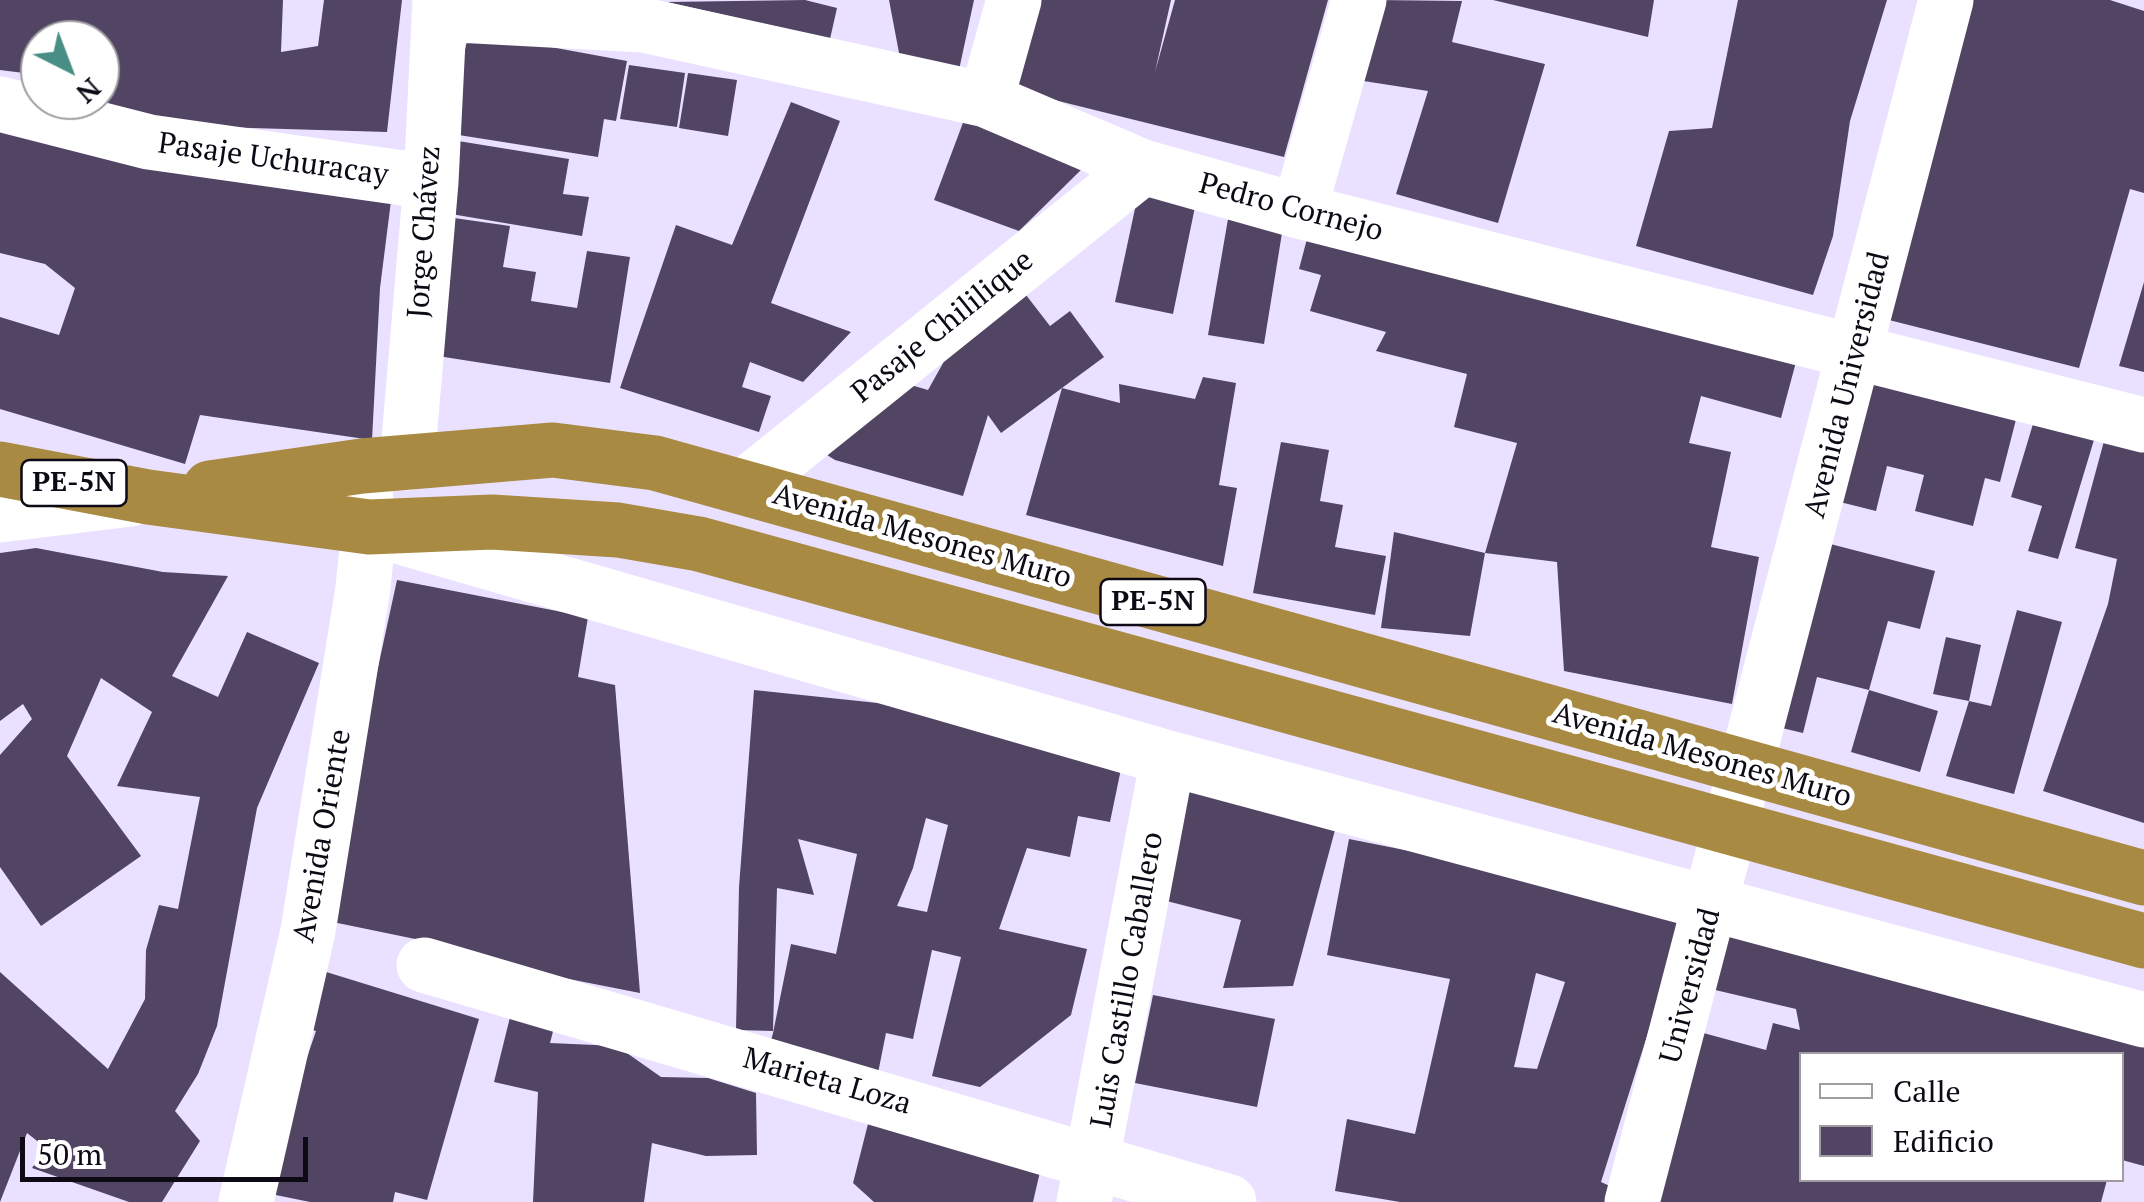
<!DOCTYPE html>
<html>
<head>
<meta charset="utf-8">
<style>
	body { margin:0 }
	#map { position:relative; width:2144px; height:1202px; overflow:hidden; background:#eae0ff; font-family:"PT Serif",serif }
	canvas { display:block }
	.legend { position:absolute; left:1799px; top:1052px; width:325px; height:130px; box-sizing:border-box; background:#fff; border:2px solid #9f9da1; margin:0; padding:12px 18px; list-style:none; font-size:30px; color:#0e0a15 }
	.legend li { display:flex; align-items:center; gap:20px; height:50px }
	.legend b { width:50px; border:2px solid #9f9da1 }
	.north { position:absolute; left:20px; top:20px; width:100px; height:100px; box-sizing:border-box; background:#fff; border:2px solid #9f9da1; border-radius:50%; rotate:138deg; font-size:28px; font-weight:700; line-height:40px; text-align:center; color:#0e0a15 }
	.north::after { content:''; display:block; margin:auto; width:35px; height:45px; background:#498e85; clip-path:polygon(50% 0,100% 100%,50% 72%,0 100%) }
	.scale { position:absolute; left:20px; top:1137px; width:288px; height:45px; box-sizing:border-box; border:5px solid #0e0a15; border-top:0; padding-left:12px; font-size:30px; line-height:35px; white-space:nowrap; color:#0e0a15; -webkit-text-stroke:8px #fff; paint-order:stroke }
</style>
</head>
<body>
<div id="map">
<canvas width="2144" height="1202"></canvas>
<ul class="legend">
<li><b style="height:12px;background:#fff"></b>Calle</li>
<li><b style="height:28px;background:#524564"></b>Edificio</li>
</ul>
<div class="north">N</div>
<div class="scale">50 m</div>
</div>
<script>
const ctx = document.querySelector('canvas').getContext('2d');
ctx.lineJoin = 'round';
function fillPath(path, color) { ctx.fillStyle = color; ctx.fill(path, 'evenodd'); }
function trace(path, color, width, dash) { ctx.strokeStyle = color; ctx.lineWidth = width; ctx.lineCap = dash ? 'butt' : 'round'; ctx.setLineDash(dash || []); ctx.stroke(path); }
function label(font, color, halo, rows, align = 'center') {
  ctx.font = font + ' "PT Serif",serif'; ctx.lineWidth = 10; ctx.setLineDash([]); ctx.textBaseline = 'middle'; ctx.strokeStyle = halo; ctx.fillStyle = color; for (const [text, x, y, turn = 0] of rows) {
    ctx.save(); ctx.translate(x, y); ctx.rotate((+turn || 0) * Math.PI / 180); ctx.textAlign = isNaN(turn) ? turn : align; if (halo) ctx.strokeText(text, 0, 0); ctx.fillText(text, 0, 0); ctx.restore();
  }
}
const building = new Path2D(`
	M0 0H283L281 52 318 46 324 0H402L387 132 116 124 100 84V40H40V75L0 70Z
	M805 0 837 8 830 39 667 2Z
	M889 0H974L959 70 900 58Z
	M1030 0H1171L1155 72 1175 0H1328L1284 157 1006 88Z
	M1376 0 1462 1 1452 42 1545 64 1498 223 1396 194 1428 91 1357 80Z
	M1493 0H1654L1648 37Z
	M1738 0H1887L1850 121 1833 236 1813 295 1636 246 1669 131 1712 128Z
	M1962 0H2110L2144 11V193L2130 189 2079 368 1885 319Z
	M469 32 627 61 616 121 604 119 598 157 446 133Z
	M629 65 685 73 677 127 620 119Z
	M688 73 737 80 728 136 679 128Z
	M791 102 840 121 771 303 851 332 803 382 750 362 742 387 771 396 759 432 620 388 676 225 732 245Z
	M0 118 393 185 380 288 372 440 200 415 185 464 0 409V317L59 335 75 288 45 264 0 253Z
	M964 120 1085 166 1019 231 934 200Z
	M446 139 569 159 563 194 589 197 582 236 433 211Z
	M1139 190 1196 202 1173 314 1115 302Z
	M447 217 510 226 503 267 536 272 531 301 577 308 587 251 630 257 610 383 425 354Z
	M1228 219 1283 227 1264 344 1208 335Z
	M1308 235 1796 362 1781 418 1701 396 1689 443 1731 452 1711 547 1759 557 1732 704 1564 671 1557 562 1485 553 1517 443 1454 427 1467 374 1376 351 1386 332 1310 311 1321 275 1299 269Z
	M1016 282 1050 326 1070 311 1104 357 1062 388 1120 403 1119 384 1195 399 1203 377 1236 383 1219 485 1237 488 1223 566 1026 515 1062 388 1001 433 988 415 963 496 835 460 808 443 890 379 928 390 952 347Z
	M2144 282V372L2119 366Z
	M1862 361 2021 400 2000 482 1985 478 1973 526 1915 511 1924 475 1887 466 1876 511 1828 499Z
	M2036 414 2097 430 2058 559 2028 551 2042 506 2011 497Z
	M2107 430 2144 441V823L2043 791 2108 604 2117 559 2075 548Z
	M1281 442 1329 450 1320 501 1343 505 1335 547 1386 556 1375 615 1253 593Z
	M1394 532 1485 553 1470 636 1381 628Z
	M1811 539 1935 571 1920 629 1888 621 1869 690 1938 711 1920 772 1851 752 1869 690 1817 677 1803 733 1765 724Z
	M36 548 163 572 228 576 172 676 218 697 247 632 319 663 257 808 217 1026 198 1074 175 1111 200 1141 162 1202H129L32 1168 46 1148 27 1133 0 1202V972L108 1069 145 999 146 950 159 905 178 909 200 797 117 786 152 712 101 678 67 756 141 856 41 926 0 867V755L32 719 23 704 0 721V553Z
	M397 580 588 617 578 677 615 685 640 993 523 970 420 940 323 920Z
	M2017 610 2062 622 2014 794 1946 776 1969 701 1991 706Z
	M1946 637 1981 645 1969 701 1933 694Z
	M754 690 954 711 1121 769 1110 822 1078 816 1070 857 1027 848 999 929 1087 949 1071 1015 980 1087 932 1076 961 957 932 950 913 1039 886 1033 878 1073 768 1051 773 1033 791 944 836 954 857 854 798 839 814 895 777 888 773 1031 736 1030 739 887ZM926 818 948 825 927 912 897 906 913 868Z
	M1179 777 1338 819 1293 986 1223 988 1241 920 1147 896Z
	M1349 839 1688 906 1601 1182 1612 1187 1608 1202H1400L1335 1191 1347 1119 1415 1134 1450 979 1327 955ZM1536 973 1565 982 1537 1069 1514 1067Z
	M1726 929 2144 1038V1166L2122 1160V1054H1802V1180H2107L2101 1202H1651L1696 1031 1766 1050 1773 1023 1800 1030 1796 1009 1711 989Z
	M310 967 479 1019 427 1200 395 1192 393 1202H310L261 1192 316 1031 292 1024Z
	M1153 995 1275 1019 1257 1107 1135 1083Z
	M513 1005 557 1016 550 1043 617 1046 661 1077 708 1078 756 1093 757 1155 706 1156 652 1143 644 1202H533L538 1092 494 1082Z
	M870 1116 1043 1159 1033 1202H874L853 1183Z`);
const minor = new Path2D(`
	M439 14 643 25 986 100 1143 167 1299 211 2144 425
	M986 100 1014 0
	M0 104 149 142 431 182
	M1299 211 1359 0
	M407 463 431 182 440 0
	M744 487 1143 167
	M0 515 131 499
	M377 530 1168 758 2144 1020
	M424 965 1229 1202
	M246 1202 308 931 363 588 369 527 365 493
	M1084 1202 1168 758
	M1632 1202 1946 0`);
const highway = new Path2D(`
	M0 469 148 497 369 527 492 522 618 530 699 544 2144 941
	M210 488 362 466 553 450 655 463 2144 878`);
const shields = [
	[74,483,105],
	[1153,602,105]
];
const shieldNames = [
	["PE-5N",74,483],
	["PE-5N",1153,602]
];
const streetNames = [
	["Pasaje Uchuracay",273,160,8],
	["Pedro Cornejo",1291,208,15],
	["Jorge Chávez",425,232,-86],
	["Pasaje Chililique",943,327,-39],
	["Avenida Universidad",1848,385,-76],
	["Avenida Mesones Muro",922,537,16],
	["Avenida Mesones Muro",1702,756,16],
	["Avenida Oriente",323,836,-80],
	["Luis Castillo Caballero",1128,980,-80],
	["Universidad",1691,986,-75],
	["Marieta Loza",827,1082,16]
];
fillPath(building, '#524564');
trace(minor, '#fff', 55);
trace(highway, '#a88a42', 55);
for (const [x, y, w] of shields) { const box = new Path2D(); box.roundRect(x - w / 2, y - 23, w, 46, 8); ctx.fillStyle = '#fff'; ctx.fill(box); trace(box, '#0e0a15', 2.5); }
label('bold 28px', '#0e0a15', null, shieldNames);
label('30px', '#0e0a15', '#fff', streetNames);
</script>
</body>
</html>
